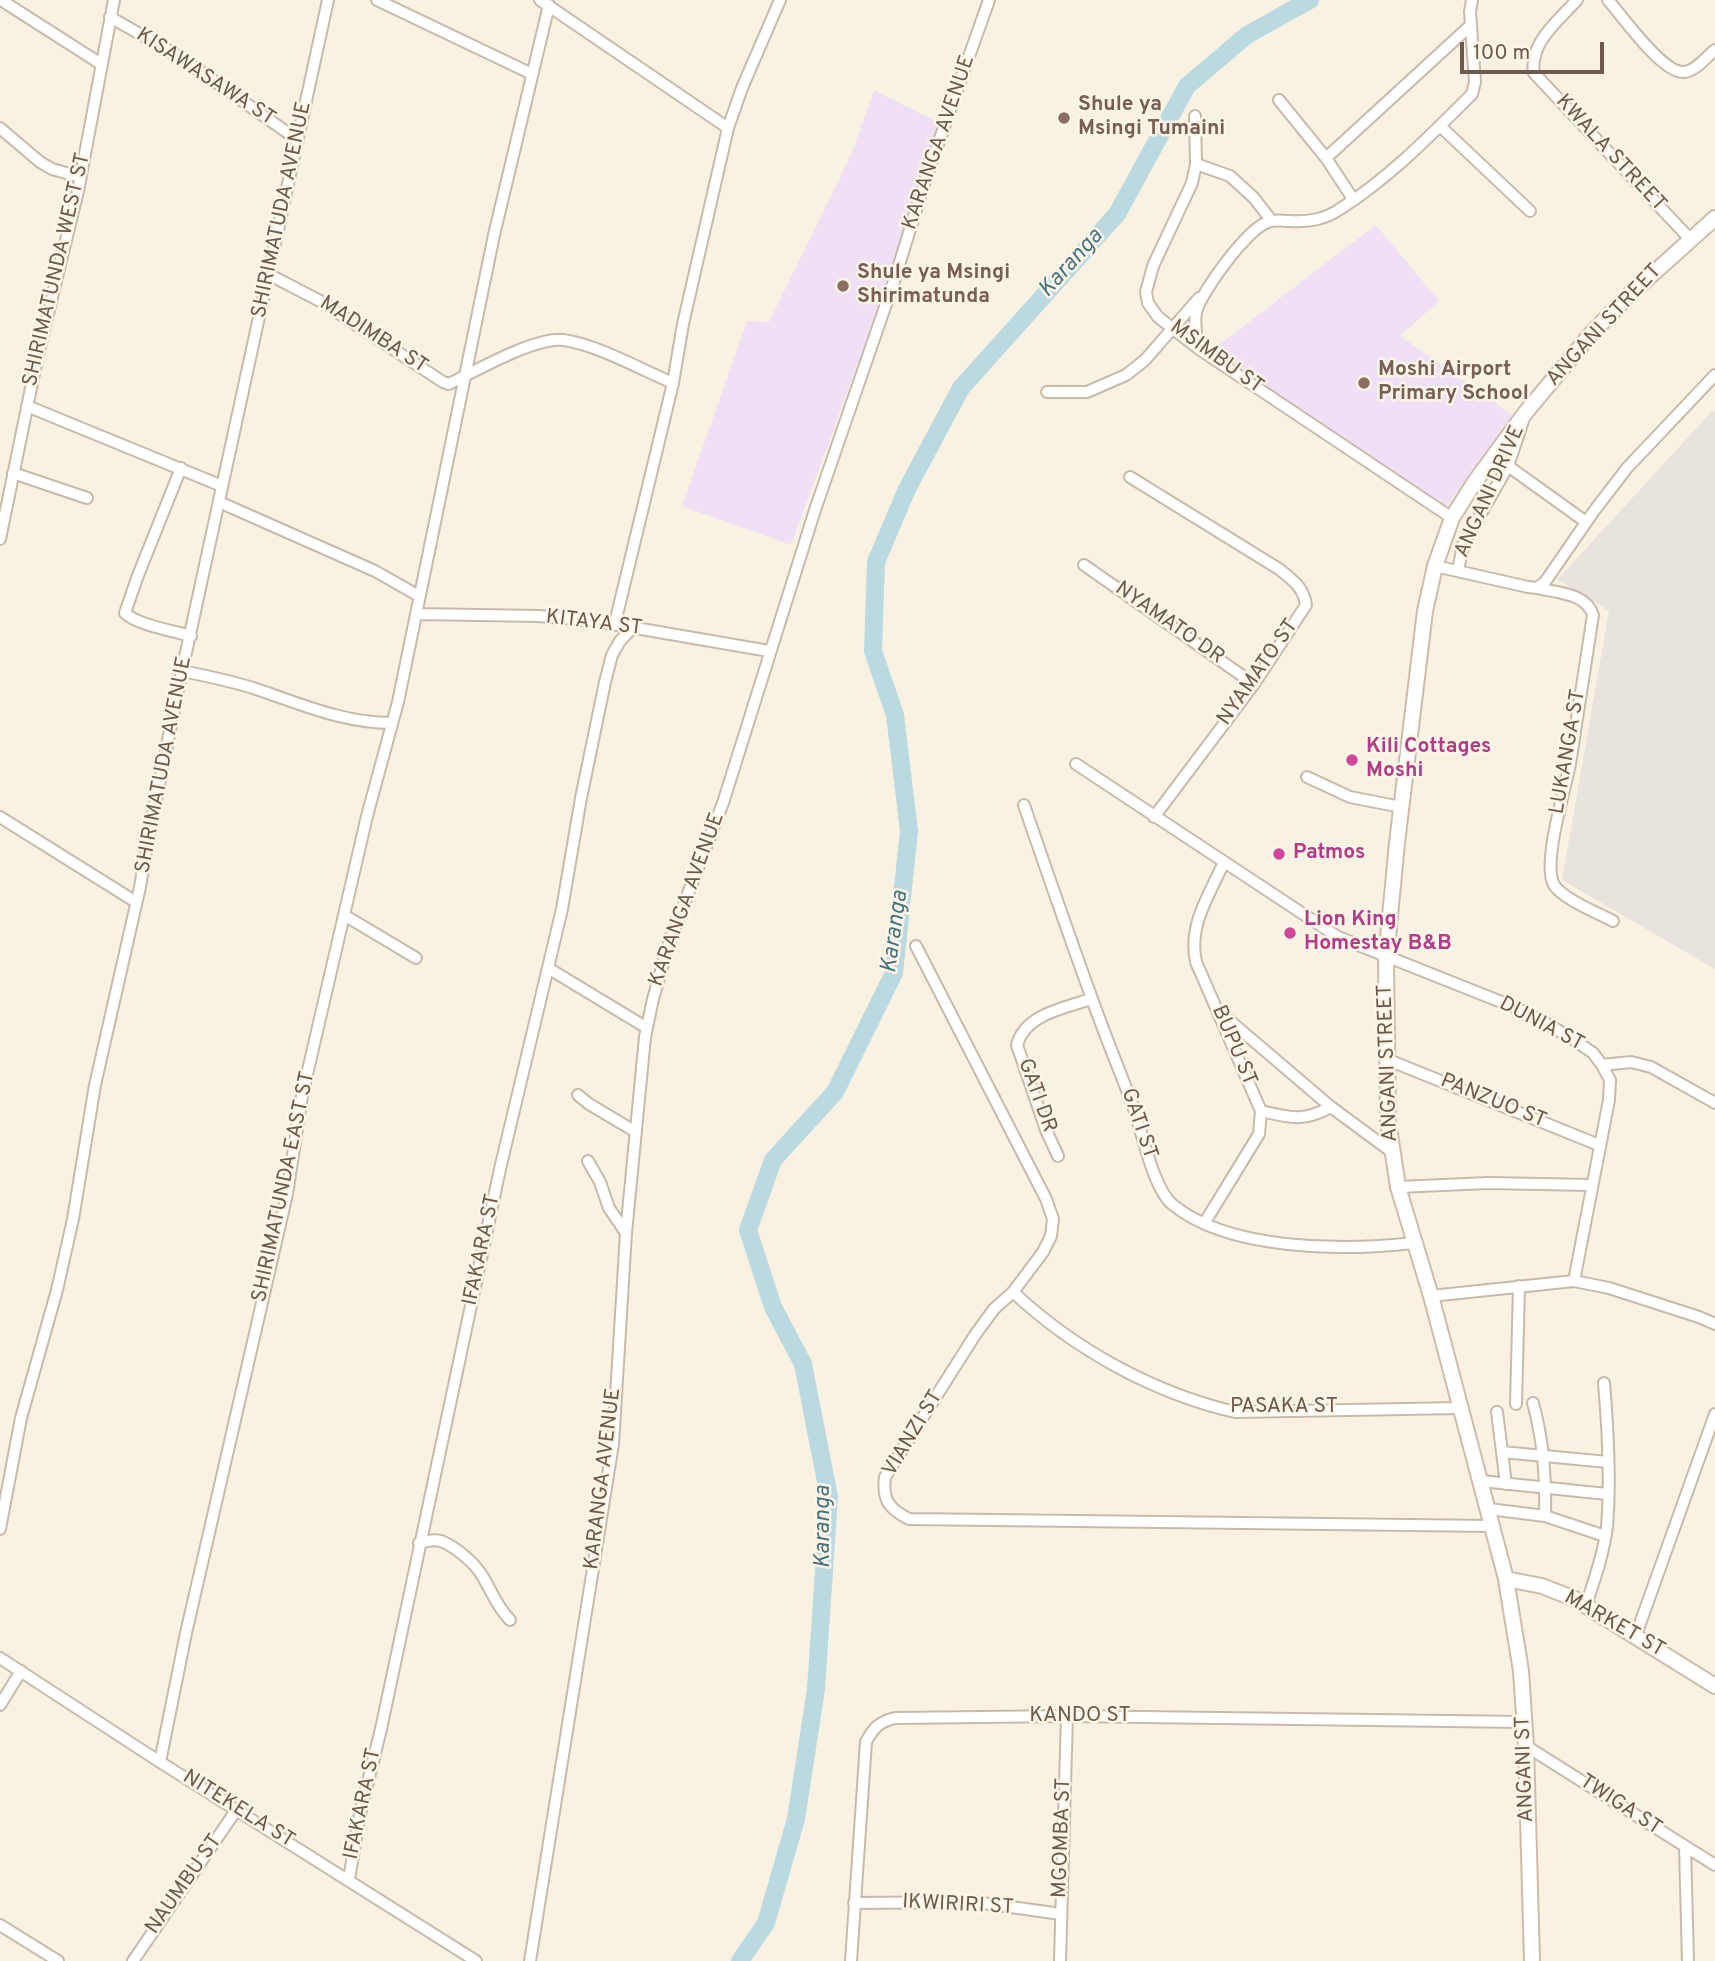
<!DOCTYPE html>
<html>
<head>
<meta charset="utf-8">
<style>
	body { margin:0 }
	#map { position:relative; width:1715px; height:1961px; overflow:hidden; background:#f9f2e3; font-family:Overpass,sans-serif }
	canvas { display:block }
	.scale { position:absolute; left:1460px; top:42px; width:144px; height:32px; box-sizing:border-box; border:4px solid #6e5a4c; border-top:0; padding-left:9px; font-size:21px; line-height:24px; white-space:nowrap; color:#6e5a4c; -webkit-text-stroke:5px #fdf6e8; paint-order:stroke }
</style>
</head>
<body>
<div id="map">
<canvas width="1715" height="1961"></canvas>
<div class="scale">100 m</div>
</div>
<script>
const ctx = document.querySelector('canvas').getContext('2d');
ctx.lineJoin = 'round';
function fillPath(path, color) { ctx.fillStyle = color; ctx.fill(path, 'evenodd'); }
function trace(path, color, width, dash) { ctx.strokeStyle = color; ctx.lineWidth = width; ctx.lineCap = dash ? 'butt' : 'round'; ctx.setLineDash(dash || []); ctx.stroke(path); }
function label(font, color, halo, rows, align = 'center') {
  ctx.font = font + ' Overpass,sans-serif'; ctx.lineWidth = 5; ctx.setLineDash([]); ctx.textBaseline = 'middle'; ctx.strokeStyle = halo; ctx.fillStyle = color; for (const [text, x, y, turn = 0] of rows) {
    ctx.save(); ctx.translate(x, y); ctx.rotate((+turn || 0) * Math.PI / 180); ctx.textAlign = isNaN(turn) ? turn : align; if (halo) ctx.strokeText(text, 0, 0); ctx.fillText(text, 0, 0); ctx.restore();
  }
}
const industrial = new Path2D(`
	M1713 410 1715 412V969L1562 880 1609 611 1557 580Z`);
const education = new Path2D(`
	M874 90 938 122 889 278 791 545 682 506 747 321 769 322 851 155Z
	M1376 225 1439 301 1400 336 1513 415 1446 507 1212 350Z`);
const river = new Path2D(`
	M740 1961 766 1923 796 1819 816 1689 829 1497 803 1364 773 1307 748 1230 773 1160 835 1092 894 973 909 831 895 715 873 651 876 562 907 489 961 388 1117 214 1187 86 1247 35 1310 0`);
const street = new Path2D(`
	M1 0 101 64
	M377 0 532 74
	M540 0 728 128
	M1577 0C1558 21 1529 43 1534 73L1690 239
	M1608 0C1622 16 1663 74 1684 72 1696 71 1706 57 1715 50
	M110 17 180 57 298 140
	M1279 100 1326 158 1353 199
	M1195 116 1196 164 1192 183 1153 266 1146 292 1148 303 1158 317 1199 349 1452 518
	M1440 126 1530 211
	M0 128 40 162 52 169 80 177
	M1326 158 1471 25
	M1196 164 1230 176 1254 198 1271 220
	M268 274 320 301 443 382 449 384C475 371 535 337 563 340 596 344 642 370 673 383
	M1199 349C1196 336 1194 325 1196 312 1201 292 1248 228 1268 222 1274 219 1282 221 1289 221 1308 222 1324 220 1340 209 1389 178 1431 135 1472 94L1475 82 1470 12 1472 0
	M1047 392H1087L1126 375 1145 360 1199 298
	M27 406 222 486
	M1508 466 1586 522
	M181 468 137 578 125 613C137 625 174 631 191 636
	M13 473 87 498
	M1130 477 1279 569C1292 579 1304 588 1306 605L1254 684 1154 817
	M219 502 375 571 419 596
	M0 539 37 359 78 191 114 0
	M1084 565 1254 684
	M1435 566 1528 587 1537 588 1545 582 1594 511 1627 468 1715 375
	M1458 571 1463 545 1508 466 1523 421
	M1537 588C1557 593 1586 593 1593 615 1585 664 1578 714 1570 764 1565 790 1542 863 1554 885 1563 899 1598 913 1613 921
	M417 614 538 616 589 620 769 651
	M615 623 673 383 683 324 728 128 742 88 780 0
	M182 671C207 676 232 681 256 689 301 704 343 723 392 723
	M1076 764 1338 937 1514 1007 1551 1026 1577 1042 1593 1053 1602 1065 1610 1080 1609 1100 1574 1281
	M1307 777 1350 797 1401 807
	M1024 805C1046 869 1068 933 1091 996 1104 1033 1119 1069 1133 1106 1142 1131 1153 1188 1172 1204 1228 1251 1344 1251 1414 1243
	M0 817 136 902
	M344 915 416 958
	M916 946 1046 1199 1053 1219 1051 1236 1043 1252 1013 1292 994 1309 975 1335 885 1477C882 1500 889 1509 909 1519L1493 1526
	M548 968 647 1028
	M1222 1014 1331 1107 1392 1152
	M1386 1059 1599 1145
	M1602 1065 1631 1062 1651 1067 1715 1103
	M578 1095 589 1104 636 1132
	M1261 1111C1291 1118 1303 1122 1331 1107
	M1058 1156 1046 1130 1017 1045C1025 1014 1065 1008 1091 999
	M588 1161 600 1182 609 1208 626 1233
	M1398 1187 1488 1183 1591 1185
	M1205 1222 1259 1134 1261 1111 1196 962C1188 925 1209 896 1224 862
	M1013 1292C1074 1349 1153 1393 1235 1412L1461 1408
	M1431 1296 1574 1281 1609 1288 1699 1317 1715 1324
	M1533 1403C1543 1439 1546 1479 1545 1516
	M1516 1404 1519 1286
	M1497 1412 1506 1484
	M1502 1452 1608 1462
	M1481 1481 1607 1494
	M1489 1509 1545 1516 1605 1536
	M0 1529 21 1418 57 1290 73 1219 95 1085 140 887 148 839 182 671 328 0
	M419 1543C426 1541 434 1539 441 1541 456 1547 475 1563 483 1577 492 1592 497 1607 510 1620
	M1586 1606C1594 1580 1604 1553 1607 1526 1611 1479 1608 1430 1604 1383
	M1636 1635 1715 1414
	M0 1658 160 1762 476 1961
	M0 1705 21 1671
	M1526 1746 1715 1865
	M160 1762 186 1633 287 1194 302 1096 367 816 398 702 494 235 549 5
	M1685 1847 1688 1961
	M349 1879 360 1814 381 1729 500 1169 562 909 581 798 605 682 612 655 620 641 633 627
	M854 1903 975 1902 1061 1914
	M0 1925 58 1961
	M133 1961 237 1809
	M530 1961 613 1444 626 1233 645 1037 653 999 669 943 723 803 815 510 895 278 924 184 989 0
	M851 1961 866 1742C873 1728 879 1722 895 1718L1067 1716 1524 1722
	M1060 1961 1067 1716`);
const secondary = new Path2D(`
	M1506 1579 1542 1586 1575 1599 1715 1686
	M1532 1961 1526 1746 1521 1671 1506 1579 1431 1296 1398 1187 1388 1121 1386 958 1397 843 1425 611 1435 566 1452 518 1474 483 1526 412 1591 334 1628 296 1715 218`);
const markers = [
	[1064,118,7,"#8d6e63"],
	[843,286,7,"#8d6e63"],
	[1364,383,7,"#8d6e63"],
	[1352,760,7,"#d1479c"],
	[1279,854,7,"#d1479c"],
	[1290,933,7,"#d1479c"]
];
const streetNames = [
	["KISAWASAWA ST",205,78,33],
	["KARANGA AVENUE",940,143,-71],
	["KWALA STREET",1610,154,47],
	["SHIRIMATUDA AVENUE",283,210,-78],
	["SHIRIMATUNDA WEST ST",58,270,-77],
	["ANGANI STREET",1605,326,-47],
	["MADIMBA ST",373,336,33],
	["MSIMBU ST",1216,358,36],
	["ANGANI DRIVE",1491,492,-66],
	["KITAYA ST",594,624,7],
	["NYAMATO DR",1169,624,35],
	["NYAMATO ST",1259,673,-55],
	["LUKANGA ST",1569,752,-80],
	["SHIRIMATUDA AVENUE",165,765,-79],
	["KARANGA AVENUE",688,900,-70],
	["DUNIA ST",1541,1025,28],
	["BUPU ST",1233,1046,67],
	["ANGANI STREET",1389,1063,-92],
	["GATI DR",1036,1096,70],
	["PANZUO ST",1493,1102,22],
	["GATI ST",1138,1124,71],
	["SHIRIMATUNDA EAST ST",285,1187,-78],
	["IFAKARA ST",483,1250,-78],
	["PASAKA ST",1284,1408],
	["VIANZI ST",914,1434,-59],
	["KARANGA AVENUE",604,1479,-83],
	["MARKET ST",1614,1625,30],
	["KANDO ST",1080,1717],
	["ANGANI ST",1526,1769,-92],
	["IFAKARA ST",364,1804,-78],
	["TWIGA ST",1620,1806,33],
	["NITEKELA ST",238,1810,32],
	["MGOMBA ST",1063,1838,-88],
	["NAUMBU ST",185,1885,-55],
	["IKWIRIRI ST",958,1906,3]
];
const educationNames = [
	["Shule ya",1078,106],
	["Msingi Tumaini",1078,130],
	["Shule ya Msingi",857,274],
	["Shirimatunda",857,298],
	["Moshi Airport",1378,371],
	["Primary School",1378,395]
];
const hotelNames = [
	["Kili Cottages",1366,748],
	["Moshi",1366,772],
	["Patmos",1293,854],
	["Lion King",1304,921],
	["Homestay B&B",1304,945]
];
const waterNames = [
	["Karanga",1072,264,-48],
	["Karanga",896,932,-82],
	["Karanga",824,1527,-90]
];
fillPath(industrial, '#e9e3dd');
fillPath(education, '#efe0f5');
trace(river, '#bad9e0', 18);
trace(street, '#c8baab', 14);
trace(secondary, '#cebcab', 18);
trace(street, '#fff', 10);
trace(secondary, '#fff', 14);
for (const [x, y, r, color] of markers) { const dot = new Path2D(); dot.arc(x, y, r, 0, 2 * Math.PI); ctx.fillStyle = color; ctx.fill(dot); trace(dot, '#fdf6e8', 2.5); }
label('21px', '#6e5a4c', '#fdf6e8', streetNames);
label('bold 21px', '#785e54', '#fdf6e8', educationNames, 'left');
label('bold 21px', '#b23c85', '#fdf6e8', hotelNames, 'left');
label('italic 23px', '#487480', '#fdf6e8', waterNames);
</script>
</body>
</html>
